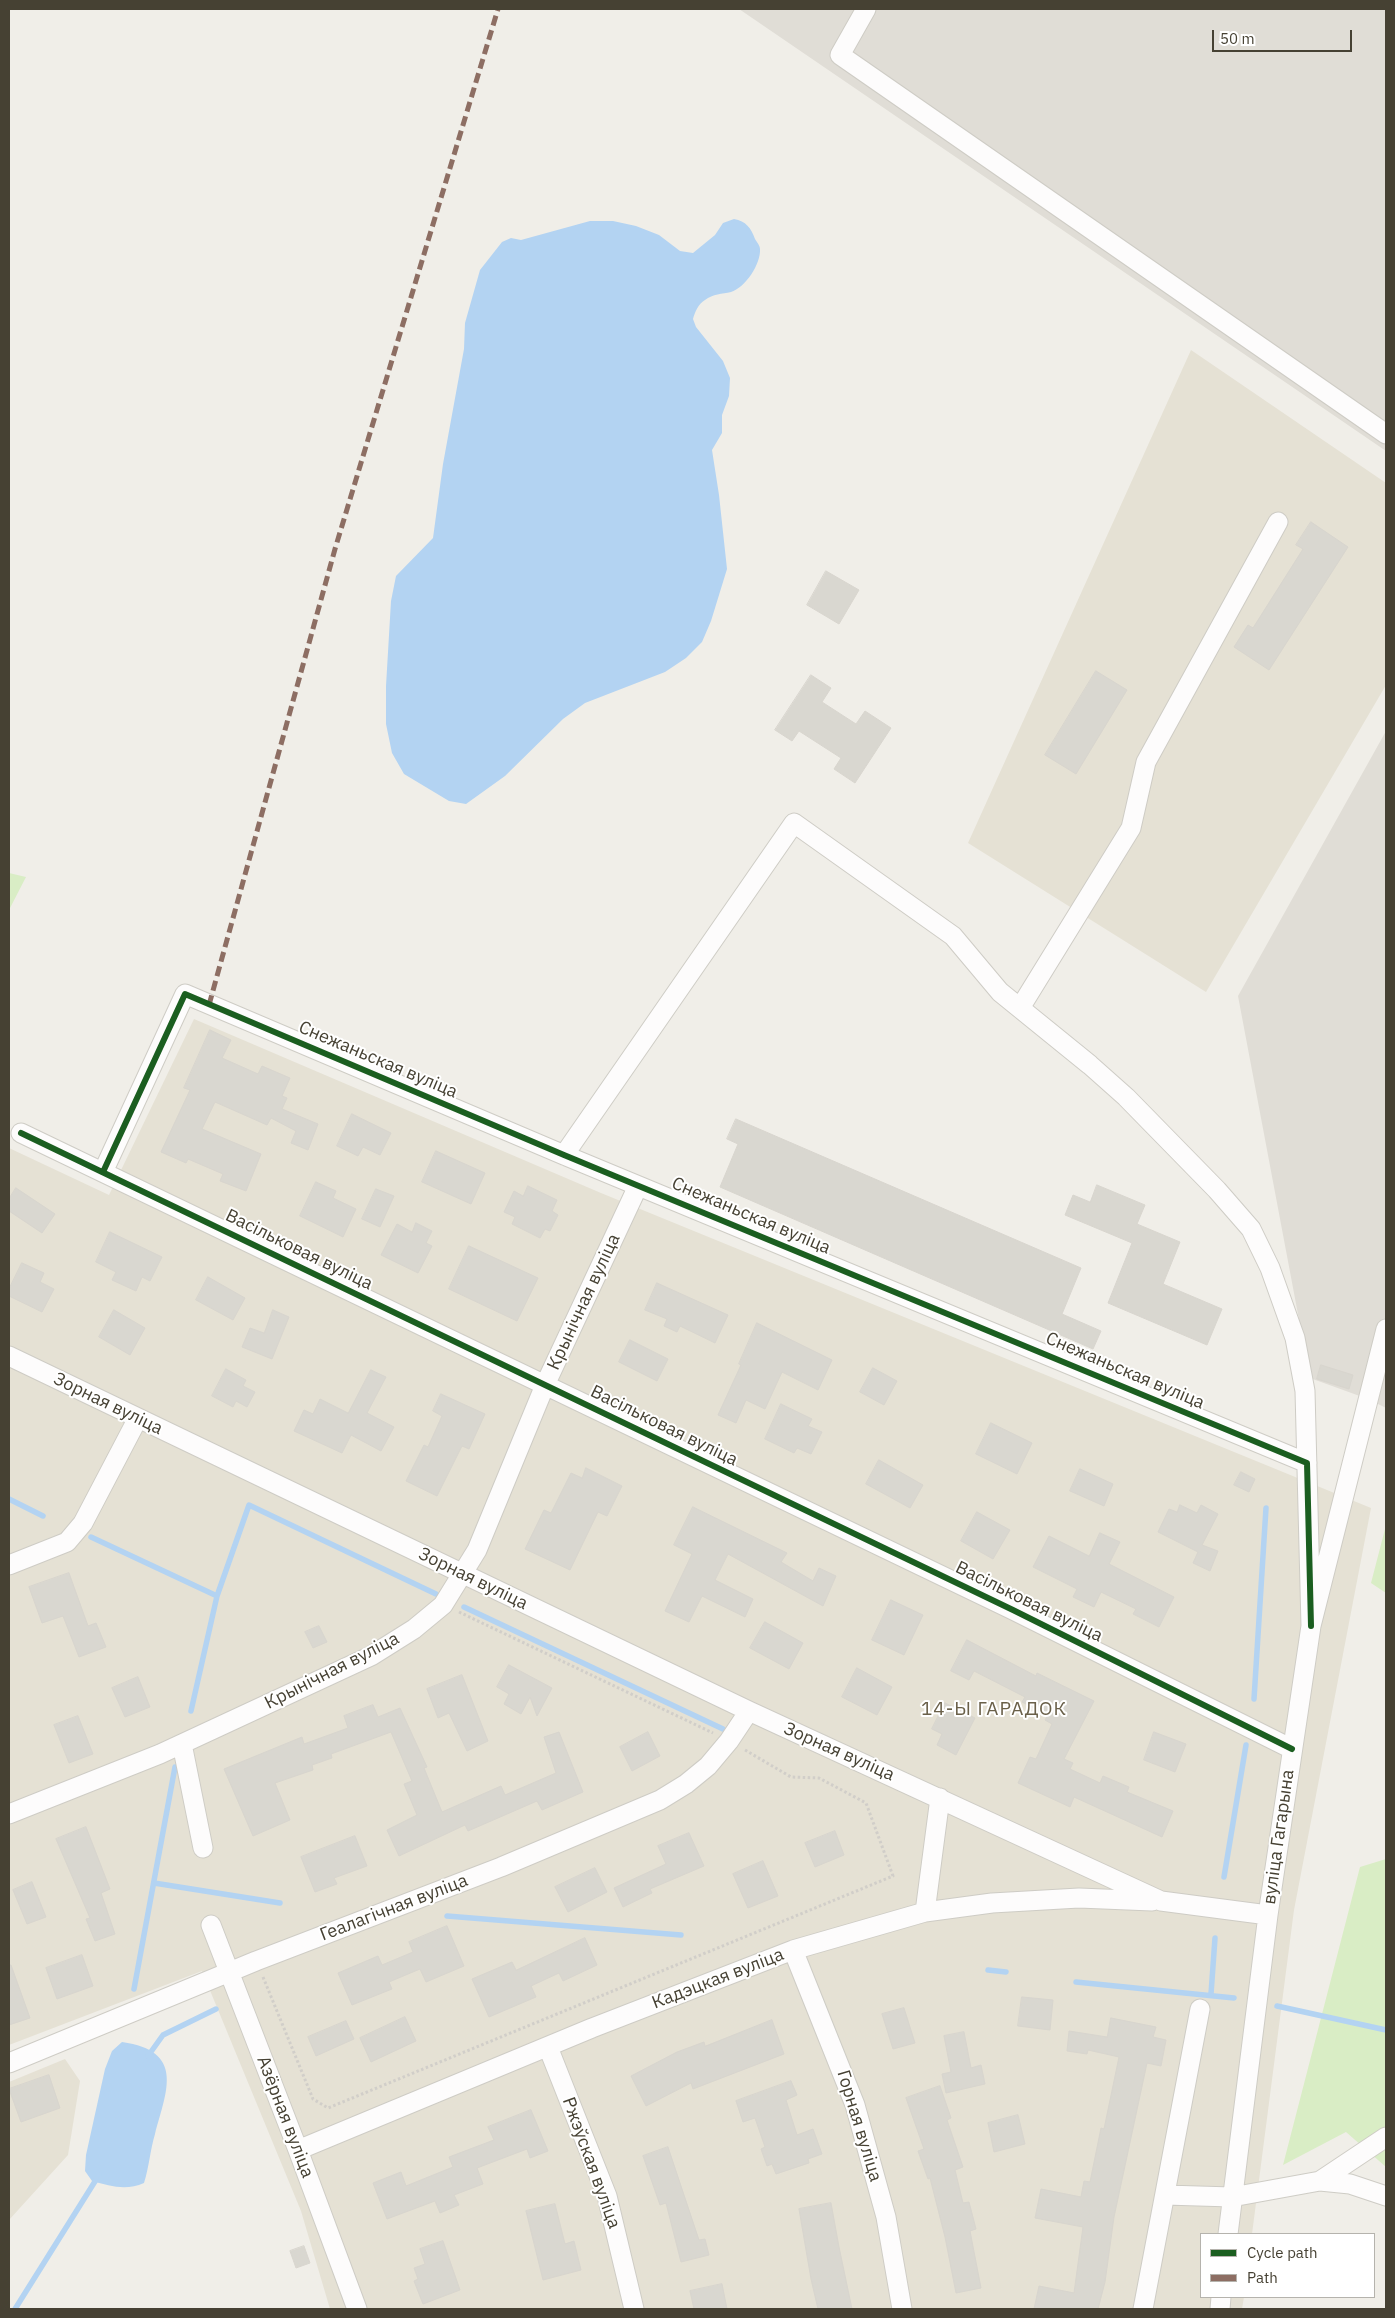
<!DOCTYPE html>
<html>
<head>
<meta charset="utf-8">
<style>
	body { margin:0 }
	#map { position:relative; width:1395px; height:2318px; overflow:hidden; background:#f0eee8; font-family:"IBM Plex Sans",sans-serif }
	canvas { display:block }
	.frame { position:absolute; inset:0; border:10px solid #464133; pointer-events:none }
	.legend { position:absolute; left:1200px; top:2233px; width:175px; height:65px; box-sizing:border-box; background:#fff; border:1px solid #b5b3ad; margin:0; padding:6px 9px; list-style:none; font-size:15px; color:#464133 }
	.legend li { display:flex; align-items:center; gap:10px; height:25px }
	.legend b { width:25px; border:1px solid #b5b3ad }
	.scale { position:absolute; left:1212px; top:30px; width:140px; height:22px; box-sizing:border-box; border:2px solid #464133; border-top:0; padding-left:6px; font-size:15px; line-height:18px; white-space:nowrap; color:#464133; -webkit-text-stroke:4px #fff; paint-order:stroke }
</style>
</head>
<body>
<div id="map">
<canvas width="1395" height="2318"></canvas>
<div class="frame"></div>
<ul class="legend">
<li><b style="height:6px;background:#1b5e20"></b>Cycle path</li>
<li><b style="height:6px;background:#8d6e63"></b>Path</li>
</ul>
<div class="scale">50 m</div>
</div>
<script>
const ctx = document.querySelector('canvas').getContext('2d');
ctx.lineJoin = 'round';
function fillPath(path, color) { ctx.fillStyle = color; ctx.fill(path, 'evenodd'); }
function trace(path, color, width, dash) { ctx.strokeStyle = color; ctx.lineWidth = width; ctx.lineCap = dash ? 'butt' : 'round'; ctx.setLineDash(dash || []); ctx.stroke(path); }
function label(font, color, halo, rows, align = 'center') {
  ctx.font = font + ' "IBM Plex Sans",sans-serif'; ctx.lineWidth = 4; ctx.setLineDash([]); ctx.textBaseline = 'middle'; ctx.strokeStyle = halo; ctx.fillStyle = color; for (const [text, x, y, turn = 0] of rows) {
    ctx.save(); ctx.translate(x, y); ctx.rotate((+turn || 0) * Math.PI / 180); ctx.textAlign = isNaN(turn) ? turn : align; if (halo) ctx.strokeText(text, 0, 0); ctx.fillText(text, 0, 0); ctx.restore();
  }
}
const residential = new Path2D(`
	M1191 350 1386 483V685L1206 992 968 843Z
	M194 1019 601 1193 1371 1508 1294 1910 1252 2234H1201V2297H1244L1242 2309H330L301 2211 202 1971 9 2045V1148L109 1195Z
	M65 2059 80 2081 68 2155 9 2220V2082Z`);
const industrial = new Path2D(`
	M739 9H1386V451Z
	M1386 731V1408L1368 1399 1310 1378 1238 996Z`);
const green = new Path2D(`
	M9 873 26 877 9 910Z
	M1385 1529H1386V1593L1371 1583Z
	M1386 1859V2167L1346 2132 1283 2165 1360 1867Z`);
const water = new Path2D(`
	M734 219C746 221 751 228 755 239 757 242 760 246 760 249 761 264 745 288 731 292 722 294 713 294 705 300 698 304 695 312 693 319L696 327 723 361 730 378 729 396 722 415V433L712 450 719 495 727 569 711 621 702 642 686 658 665 672 585 703 563 719 505 776 466 804 449 801 404 774 392 753 386 724V686L391 601 396 576 433 538 443 464 464 349 465 323 480 270 502 242 511 238 521 240 590 221H613L636 226 659 235 680 251 693 253 715 235 723 223Z
	M122 2042C185 2051 167 2090 155 2134 150 2151 149 2167 144 2183 126 2191 110 2186 92 2181L85 2171 86 2155 105 2069 112 2051Z`);
const stream = new Path2D(`
	M9 1499 43 1516
	M91 1537 217 1596
	M464 1607 723 1729
	M1254 1699 1266 1508
	M191 1711 217 1596 249 1505 436 1594
	M1224 1877 1246 1745
	M154 1883 280 1903
	M447 1916 681 1935
	M988 1970 1006 1972
	M1076 1982 1234 1998
	M134 1989 175 1767
	M1211 1994 1215 1938
	M1277 2006 1386 2030
	M148 2056 163 2035 216 2009
	M15 2309 99 2175`);
const building = new Path2D(`
	M1311 522 1348 547 1269 670 1234 647 1248 625 1253 628 1303 549 1296 545Z
	M826 571 859 590 839 624 807 605Z
	M1096 671 1127 690 1076 774 1045 755Z
	M811 675 831 688 822 702 856 724 865 711 891 728 855 783 834 769 841 758 799 731 792 741 775 730Z
	M210 1030 231 1040 222 1058 258 1074 262 1066 290 1078 282 1096 287 1098 282 1109 318 1124 308 1150 291 1143 296 1131 271 1118 267 1125 215 1102 202 1129 261 1154 246 1191 220 1181 223 1174 188 1159 186 1163 161 1152 190 1090 184 1088Z
	M352 1114 391 1133 380 1155 363 1147 358 1156 337 1146Z
	M736 1119 1081 1268 1062 1314 1101 1331 1093 1349 720 1187 738 1144 727 1139Z
	M436 1151 485 1173 471 1204 422 1182Z
	M316 1182 336 1191 333 1198 356 1209 343 1237 300 1216Z
	M1097 1185 1145 1205 1137 1224 1180 1242 1163 1284 1222 1309 1207 1345 1108 1303 1132 1243 1065 1215 1073 1195 1090 1202Z
	M528 1186 557 1200 552 1211 558 1215 550 1231 545 1229 540 1238 512 1224 515 1217 504 1212 514 1191 523 1196Z
	M16 1188 55 1214 42 1233 9 1211V1199Z
	M376 1189 394 1196 380 1227 362 1219Z
	M416 1223 432 1231 426 1243 432 1246 418 1273 381 1255 397 1224 412 1232Z
	M110 1232 162 1257 150 1281 142 1277 136 1291 112 1280 116 1272 96 1262Z
	M469 1246 538 1278 517 1321 449 1289Z
	M22 1263 44 1273 40 1282 54 1289 42 1312 9 1296V1289Z
	M208 1277 245 1298 233 1320 196 1300Z
	M657 1283 728 1315 715 1343 680 1326 677 1332 664 1326 667 1319 645 1310Z
	M114 1310 145 1328 130 1355 99 1337Z
	M273 1310 289 1317 272 1359 242 1347 250 1328 264 1333Z
	M757 1323 832 1360 818 1390 782 1372 765 1409 746 1400 736 1423 718 1415 741 1365 739 1364Z
	M630 1340 668 1359 657 1381 619 1362Z
	M1321 1365 1353 1375 1349 1389 1317 1379Z
	M873 1368 897 1381 884 1405 860 1392Z
	M226 1369 246 1380 243 1386 255 1392 247 1407 236 1401 233 1407 212 1396Z
	M371 1370 386 1377 367 1413 394 1427 381 1451 351 1435 342 1453 294 1431 304 1410 313 1414 320 1399 348 1413Z
	M441 1394 485 1414 469 1449 462 1446 437 1496 406 1481 424 1445 428 1447 442 1416 433 1411Z
	M781 1404 812 1419 808 1426 822 1432 811 1454 797 1448 794 1453 765 1439Z
	M991 1423 1032 1443 1017 1474 976 1454Z
	M879 1460 923 1485 910 1508 866 1484Z
	M586 1468 622 1486 607 1516 598 1512 570 1570 525 1549 544 1510 551 1513 571 1473 582 1478Z
	M1080 1469 1113 1484 1104 1506 1070 1491Z
	M1241 1472 1255 1479 1249 1492 1234 1485Z
	M1180 1505 1197 1513 1201 1505 1218 1514 1202 1545 1218 1551 1210 1571 1193 1563 1198 1552 1158 1532 1169 1509 1177 1512Z
	M693 1507 787 1553 781 1562 813 1581 819 1568 836 1576 823 1606 728 1554 715 1580 753 1599 745 1617 702 1596 689 1622 665 1611 692 1554 674 1545Z
	M977 1512 1010 1530 993 1559 961 1541Z
	M1100 1533 1120 1542 1109 1564 1174 1597 1159 1627 1133 1614 1136 1609 1101 1592 1094 1607 1073 1597 1077 1589 1033 1567 1049 1536 1089 1556Z
	M69 1573 88 1626 96 1623 106 1647 79 1657 63 1616 42 1623 29 1587Z
	M891 1600 923 1615 904 1655 872 1640Z
	M765 1622 803 1643 789 1669 750 1648Z
	M319 1626 327 1642 313 1648 305 1632Z
	M967 1640 1036 1676 1037 1673 1094 1701 1064 1759 1073 1763 1070 1769 1100 1783 1103 1776 1129 1787 1127 1792 1173 1811 1162 1837 1074 1797 1070 1807 1018 1783 1030 1757 1036 1759 1052 1724 1045 1720 1048 1715 1022 1702 1025 1697 974 1671 969 1680 951 1671Z
	M509 1665 552 1688 537 1716 530 1697 521 1714 504 1704 509 1694 497 1687Z
	M857 1668 892 1687 877 1715 842 1697Z
	M462 1675 488 1741 467 1751 449 1713 438 1718 427 1689Z
	M138 1677 150 1707 125 1717 112 1688Z
	M945 1703 975 1718 956 1755 937 1745 942 1734 932 1729Z
	M373 1705 378 1717 400 1708 427 1767 424 1768 442 1812 501 1786 505 1795 556 1773 544 1737 559 1732 583 1792 542 1810 537 1801 468 1831 465 1825 399 1856 387 1830 417 1815 404 1784 412 1781 391 1732 331 1754 332 1758 312 1765 313 1770 275 1783 290 1820 253 1836 224 1769 302 1737 304 1744 348 1728 344 1716Z
	M78 1716 93 1754 69 1763 54 1725Z
	M648 1732 660 1756 632 1771 620 1747Z
	M1154 1732 1186 1744 1175 1772 1144 1760Z
	M86 1827 110 1889 101 1893 115 1934 95 1941 86 1919 90 1918 56 1839Z
	M835 1831 844 1855 815 1867 805 1843Z
	M689 1833 704 1866 650 1889 652 1893 623 1907 614 1888 666 1864 658 1846Z
	M355 1836 367 1866 334 1878 337 1884 315 1892 301 1857Z
	M763 1861 778 1896 748 1908 733 1874Z
	M595 1868 607 1892 568 1912 555 1887Z
	M32 1882 46 1917 27 1924 13 1890Z
	M447 1926 464 1966 426 1982 420 1969 389 1982 392 1989 352 2005 338 1973 378 1956 382 1965 413 1952 409 1942Z
	M585 1938 597 1965 563 1981 559 1973 531 1986 536 1997 489 2017 472 1979 512 1962 516 1970Z
	M82 1955 93 1986 57 1999 46 1968Z
	M9 1965H11L30 2018 9 2025Z
	M1022 1997 1053 2000 1050 2030 1018 2026Z
	M904 2008 915 2043 893 2049 882 2014Z
	M405 2017 416 2041 371 2062 360 2038Z
	M1111 2018 1156 2027 1153 2037 1166 2040 1161 2066 1147 2063 1114 2217 1105 2282 1098 2309H1034L1039 2286 1074 2293 1083 2227 1035 2218 1041 2189 1081 2197 1084 2181 1090 2182 1101 2128 1104 2129 1119 2057 1088 2050 1087 2054 1067 2051 1069 2031 1107 2037Z
	M772 2020 784 2054 693 2089 691 2083 646 2106 631 2076 677 2052 704 2042 705 2046Z
	M346 2021 354 2039 316 2056 308 2037Z
	M964 2032 971 2068 981 2065 985 2084 946 2093 942 2074 951 2072 944 2036Z
	M49 2075 60 2108 21 2122 9 2089Z
	M791 2081 797 2095 786 2100 797 2135 813 2129 822 2154 808 2159 809 2163 776 2174 772 2164 767 2166 761 2149 765 2147 755 2118 743 2122 736 2101Z
	M940 2086 951 2118 947 2120 963 2167 955 2170 963 2203 969 2202 976 2229 970 2231 981 2288 956 2293 945 2237 930 2178 928 2179 918 2151 924 2149 906 2098Z
	M531 2110 548 2151 530 2158 527 2149 477 2168 483 2184 454 2195 459 2205 440 2213 435 2201 387 2219 373 2183 401 2172 406 2186 453 2167 449 2157 494 2140 488 2127Z
	M1018 2115 1025 2144 994 2152 988 2123Z
	M668 2147 699 2240 705 2239 709 2255 681 2262 666 2203 660 2205 643 2156Z
	M831 2203 839 2247 852 2309H818L811 2279 799 2209Z
	M555 2204 565 2244 574 2241 581 2270 543 2280 526 2211Z
	M443 2241 460 2290 423 2304 414 2281 418 2279 414 2268 425 2264 420 2249Z
	M304 2246 310 2263 296 2268 290 2251Z
	M722 2284 727 2309H694L690 2291Z`);
const path = new Path2D(`
	M459 1612 713 1733
	M263 1977 313 2099 328 2108 893 1876 866 1803 819 1778 791 1777 745 1750`);
const minor = new Path2D(`
	M866 9 840 55 1386 434
	M1020 1008 1131 828 1146 762 1278 522
	M21 1133 1013 1610 1292 1749
	M564 1155 794 823 953 936 1000 992 1090 1065 1126 1097 1217 1190 1251 1229 1270 1268 1295 1338 1305 1391 1311 1626
	M103 1172 185 994 564 1155 1307 1463
	M9 1356 749 1711 1161 1901 1268 1915
	M9 1565 67 1542 83 1523 138 1418
	M182 1744 203 1848
	M9 1814 160 1754 371 1656 414 1629 443 1605 477 1550 545 1385 638 1186
	M925 1912 940 1798
	M211 1925 298 2150 357 2309
	M793 1950 855 2105 886 2217 902 2309
	M548 2047 607 2196 634 2309
	M9 2063 256 1961 501 1867 660 1800 686 1784 708 1766 729 1741 749 1711
	M298 2150 592 2028 793 1950 925 1912 992 1903 1079 1898 1152 1901
	M1320 2181 1386 2137
	M1165 2195 1232 2197 1320 2181 1350 2184 1386 2196
	M1228 2234 1268 1915 1311 1626 1386 1329
	M1143 2309 1200 2009
	M1220 2309 1221 2297`);
const quiet = new Path2D(`
	M209 1005 335 549 498 9`);
const cycleway = new Path2D(`
	M21 1133 1013 1610 1292 1749
	M103 1172 185 994 564 1155 1307 1463 1311 1626`);
const streetNames = [
	["Снежаньская вуліца",378,1060,23],
	["Снежаньская вуліца",751,1216,23],
	["Васільковая вуліца",299,1250,26],
	["Крынічная вуліца",584,1302,-65],
	["Снежаньская вуліца",1125,1371,23],
	["Зорная вуліца",108,1404,26],
	["Васільковая вуліца",664,1426,26],
	["Зорная вуліца",473,1579,26],
	["Васільковая вуліца",1029,1602,26],
	["Крынічная вуліца",332,1671,-27],
	["Зорная вуліца",839,1752,24],
	["вуліца Гагарына",1279,1837,-82],
	["Геалагічная вуліца",394,1908,-21],
	["Кадэцкая вуліца",718,1979,-21],
	["Азёрная вуліца",285,2117,69],
	["Горная вуліца",859,2126,73],
	["Ржэўская вуліца",591,2163,70]
];
const neighbourhoodNames = [
	["14-Ы ГАРАДОК",994,1710]
];
fillPath(residential, '#e5e1d4');
fillPath(industrial, '#e0ddd6');
fillPath(green, '#d9edc5');
fillPath(water, '#b3d3f2');
trace(stream, '#b3d3f2', 5.5);
fillPath(building, '#d9d7d0');
trace(building, '#d8d5ce', 1);
trace(minor, '#ceccc5', 21);
trace(path, '#d1cec9', 3, [2.5, 2.5]);
trace(minor, '#fdfcfc', 19);
trace(quiet, '#8d6e63', 5, [10, 5]);
trace(cycleway, '#1b5e20', 6);
label('18px', '#464133', '#fff', streetNames);
ctx.letterSpacing = '1px';
label('19px', '#6a6049', '#fff', neighbourhoodNames);
ctx.letterSpacing = '0px';
</script>
</body>
</html>
